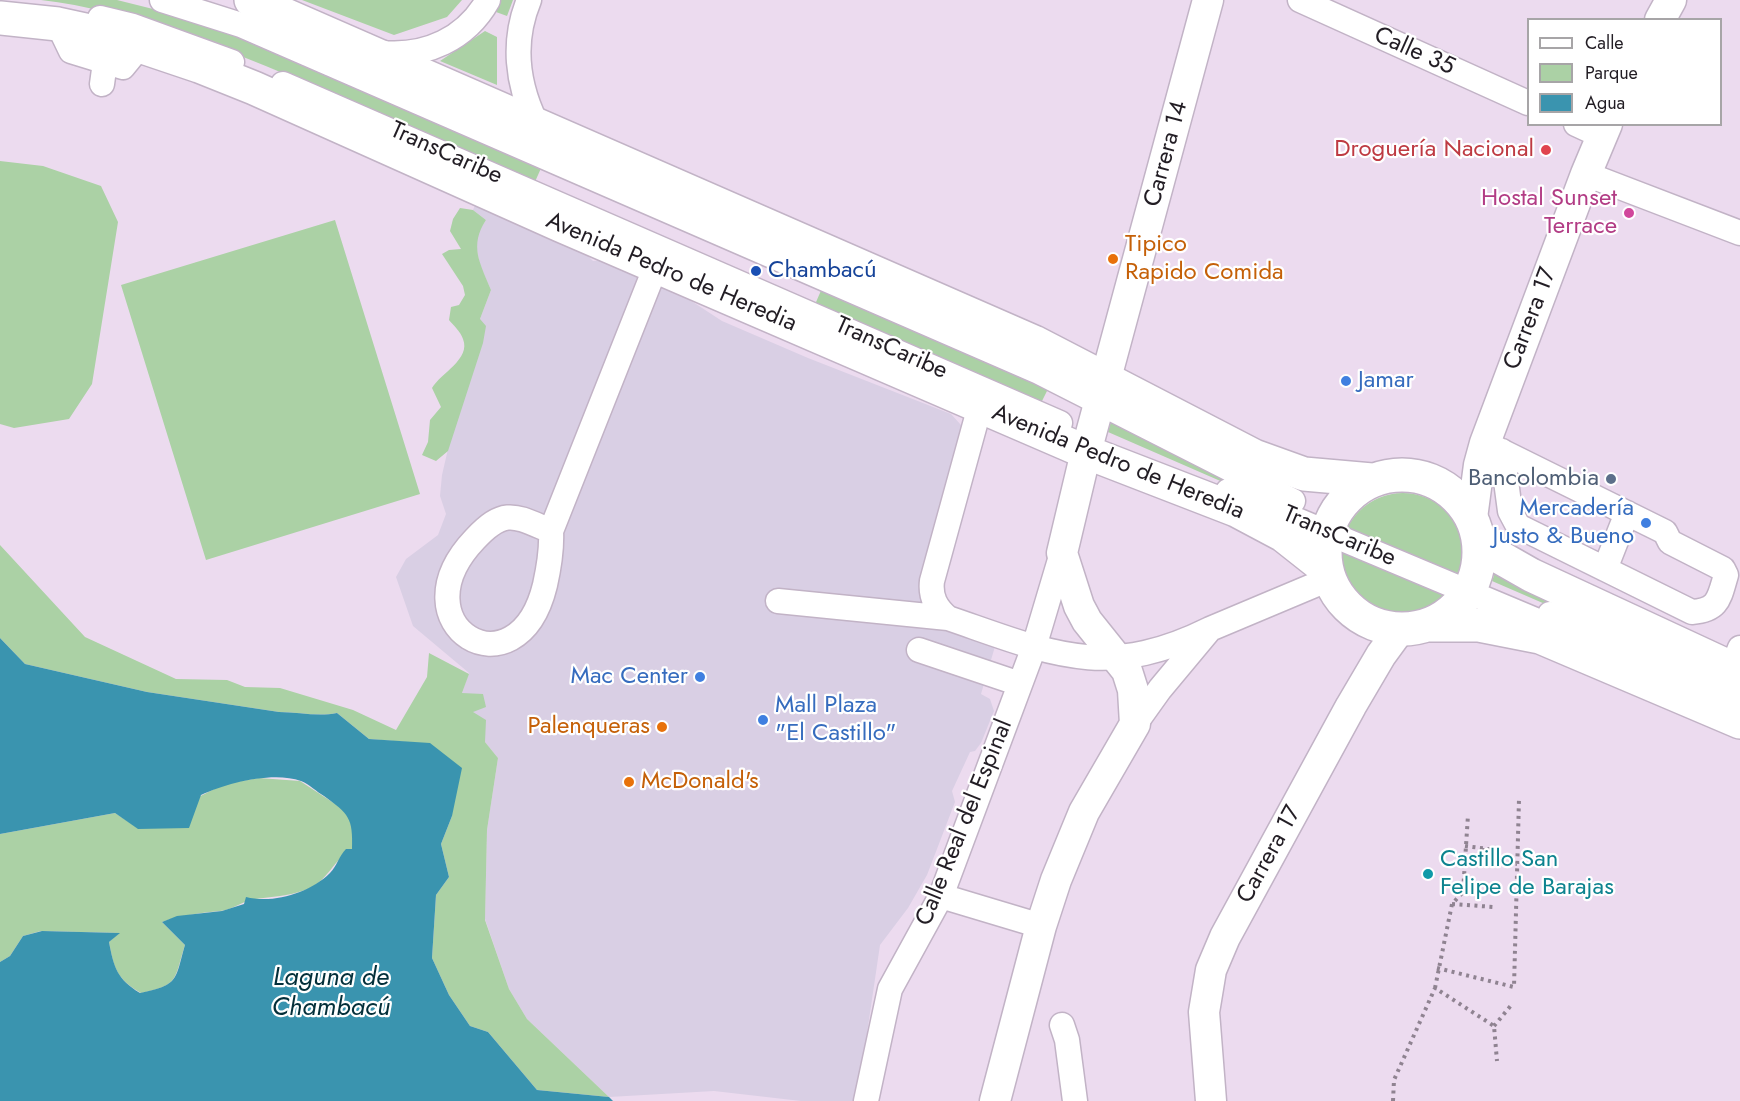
<!DOCTYPE html>
<html>
<head>
<meta charset="utf-8">
<style>
	body { margin:0 }
	#map { position:relative; width:1740px; height:1101px; overflow:hidden; background:#ecdbef; font-family:Jost,sans-serif }
	canvas { display:block }
	.legend { position:absolute; left:1527px; top:18px; width:195px; height:108px; box-sizing:border-box; background:#fff; border:2px solid #a7a5a7; margin:0; padding:8px 10px; list-style:none; font-size:18px; color:#221d24 }
	.legend li { display:flex; align-items:center; gap:12px; height:30px }
	.legend b { width:30px; border:2px solid #a7a5a7 }
</style>
</head>
<body>
<div id="map">
<canvas width="1740" height="1101"></canvas>
<ul class="legend">
<li><b style="height:8px;background:#fff"></b>Calle</li>
<li><b style="height:16px;background:#abd1a5"></b>Parque</li>
<li><b style="height:16px;background:#3a94af"></b>Agua</li>
</ul>
</div>
<script>
const ctx = document.querySelector('canvas').getContext('2d');
ctx.lineJoin = 'round';
function fillPath(path, color) { ctx.fillStyle = color; ctx.fill(path, 'evenodd'); }
function trace(path, color, width, dash) { ctx.strokeStyle = color; ctx.lineWidth = width; ctx.lineCap = dash ? 'butt' : 'round'; ctx.setLineDash(dash || []); ctx.stroke(path); }
function label(font, color, halo, rows, align = 'center') {
  ctx.font = font + ' Jost,sans-serif'; ctx.lineWidth = 4.5; ctx.setLineDash([]); ctx.textBaseline = 'middle'; ctx.strokeStyle = halo; ctx.fillStyle = color; for (const [text, x, y, turn = 0] of rows) {
    ctx.save(); ctx.translate(x, y); ctx.rotate((+turn || 0) * Math.PI / 180); ctx.textAlign = isNaN(turn) ? turn : align; if (halo) ctx.strokeText(text, 0, 0); ctx.fillText(text, 0, 0); ctx.restore();
  }
}
const commercial = new Path2D(`
	M480 194 553 240 569 237 593 261 609 260 676 291 722 321 808 358 951 414 961 425 963 431 922 595 996 643 981 694 990 699 994 711 981 743 975 751 970 752 952 791 955 802 927 875 908 908 880 945 857 1101H801L714 1091 609 1097 527 1019 509 989 485 919 487 830 498 758 485 742 462 693 469 673 413 626 396 577 406 559 438 535 446 514 440 496 442 475 451 436 469 383 480 319 491 290 480 265 476 245 477 234 486 220 473 210Z`);
const green = new Path2D(`
	M41 0H117L165 12 237 36 542 166 534 184C455 148 377 112 297 79 214 44 131 11 41 0Z
	M302 0H462L447 17 394 35Z
	M501 0H513L507 16 496 12Z
	M485 31 497 37V85L440 61Z
	M0 161 43 166 101 186 118 222 92 384 69 419 14 428 0 424Z
	M460 208 473 210 486 220C469 246 480 263 491 290L480 319 486 326 483 343 448 451 436 461 422 455 428 442 430 420 441 407 432 388C441 373 471 359 463 339 461 332 453 325 449 320L451 307 459 305 465 295 463 286 442 254 449 250 461 249 450 231 453 219Z
	M335 220 420 494 206 560 121 285Z
	M823 286 1049 387 1041 403 813 309Z
	M1112 418 1280 507 1108 432Z
	M1341 555a62 62 0 1 1 124 0a62 62 0 1 1-124 0Z
	M0 545 85 637 176 679 227 680 245 687 280 688 353 710 396 730 427 677 429 653 469 674 462 693 483 694 486 707 473 712 486 720 485 742 498 758 487 830 485 920 509 989 527 1019 609 1097 537 1090 488 1032 470 1026 449 995 432 958 436 895 449 877 441 844 452 816 430 744 369 739 337 713C318 717 299 712 279 712L147 692 25 664 0 638Z
	M1498 565 1688 666 1492 581Z
	M259 778 300 781 346 811 352 824 353 849C334 857 328 883 305 890 288 896 272 897 255 899 244 900 233 910 220 911 201 913 181 915 162 922L185 945C174 979 180 985 141 993 117 979 114 969 109 942L119 933 41 931 23 936 10 956 0 962V834L115 813 138 828 224 784Z`);
const water = new Path2D(`
	M0 638 25 664 147 692 279 712C299 712 318 717 337 713L369 739 430 743 462 768 452 816 441 844 449 877 436 895 432 958 449 995 470 1026 488 1032 537 1090 609 1097 613 1101H0V962L10 956 23 936 42 931 120 933 109 942C114 968 117 979 140 993 180 985 175 979 185 945L162 922 177 916 222 911 244 904 246 897C273 904 310 893 330 873 337 866 339 856 346 849H352C353 818 349 814 324 796 317 792 309 784 301 781 273 771 227 783 201 795L189 828 138 829 115 813 0 834Z`);
const path = new Path2D(`
	M1465 846 1496 850
	M1483 848 1482 859 1517 864
	M1452 904 1494 907
	M1437 968 1514 987 1519 799
	M1435 988 1452 904 1463 892 1468 815
	M1494 1026 1513 1003
	M1393 1101 1394 1080 1435 988 1494 1026 1497 1061`);
const minor = new Path2D(`
	M162 0 241 25 1039 372 1293 501
	M529 0C512 41 517 84 536 123
	M1300 0 1528 103
	M100 18 133 26 232 62
	M58 24 71 51 123 67 141 45
	M382 53C426 57 466 39 488 0
	M102 84 105 62
	M283 84 1060 423
	M1576 124 1602 136
	M1586 174 1740 233
	M980 406 932 581C930 597 936 608 948 618 1050 653 1105 681 1210 629
	M1485 443 1665 532 1670 542 1723 569 1726 575C1719 598 1719 610 1692 612L1518 526 1510 511 1502 451
	M1228 491 1564 632
	M551 531C515 516 505 507 475 539 393 625 517 700 545 585 549 567 552 550 551 531L656 266
	M1605 569 1627 513
	M778 601 948 618
	M1550 614 1740 698
	M919 650 1020 684
	M1732 668 1740 648
	M1135 724 1160 689 1210 629 1329 579
	M941 896 1041 926
	M1062 1025 1067 1040 1075 1101
	M866 1101 890 989 941 896 1034 647 1062 553`);
const major = new Path2D(`
	M1660 20 1671 0
	M1472 518 1479 465 1485 443 1586 174 1607 124
	M995 1101 1041 926 1056 880 1084 812 1135 724 1133 690 1127 671 1087 621 1079 606 1062 553 1086 452 1208 0
	M1211 1101 1204 1012 1211 970 1225 937 1351 706 1381 655 1400 629`);
const highway = new Path2D(`
	M251 0 1034 342 1254 456 1304 474 1372 480
	M0 18 58 24 104 34 199 66 254 88 560 225 1086 452 1236 510 1283 535 1326 569
	M1325 552a77 77 0 1 1 154 0a77 77 0 1 1-154 0Z
	M1480 546 1531 575 1740 672
	M1427 625H1479L1540 637 1740 722`);
const markers = [
	[1546,150,6,"#e0444e"],
	[1629,213,6,"#d1479c"],
	[1113,259,6,"#e8710a"],
	[756,271,6,"#1a4fb4"],
	[1346,381,6,"#3f7fe0"],
	[1611,479,6,"#5c6f8a"],
	[1646,523,6,"#3f7fe0"],
	[700,677,6,"#3f7fe0"],
	[763,720,6,"#3f7fe0"],
	[662,727,6,"#e8710a"],
	[629,782,6,"#e8710a"],
	[1428,874,6,"#0f9aa8"]
];
const streetNames = [
	["Calle 35",1414,52,24],
	["TransCaribe",446,154,24],
	["Carrera 14",1167,154,-75],
	["Avenida Pedro de Heredia",671,273,23],
	["Carrera 17",1531,319,-69],
	["TransCaribe",891,349,24],
	["Avenida Pedro de Heredia",1118,463,22],
	["TransCaribe",1339,537,23],
	["Calle Real del Espinal",965,823,-68],
	["Carrera 17",1270,855,-61]
];
const healthNames = [
	["Droguería Nacional",1534,150]
];
const hotelNames = [
	["Hostal Sunset",1617,199],
	["Terrace",1617,227]
];
const foodNames = [
	["Tipico",1125,245],
	["Rapido Comida",1125,273],
	["Palenqueras",650,727,"right"],
	["McDonald's",641,782]
];
const transitNames = [
	["Chambacú",768,271]
];
const shopNames = [
	["Jamar",1358,381],
	["Mercadería",1634,509,"right"],
	["Justo & Bueno",1634,537,"right"],
	["Mac Center",688,677,"right"],
	["Mall Plaza",775,706],
	["\"El Castillo\"",775,734]
];
const serviceNames = [
	["Bancolombia",1599,479]
];
const cultureNames = [
	["Castillo San",1440,860],
	["Felipe de Barajas",1440,888]
];
const waterNames = [
	["Laguna de",331,979],
	["Chambacú",331,1009]
];
fillPath(commercial, '#d9cfe4');
fillPath(green, '#abd1a5');
fillPath(water, '#3a94af');
trace(minor, '#c2b3c6', 27);
trace(major, '#c2b3c6', 33);
trace(highway, '#c2b3c6', 36);
trace(path, '#8f8391', 4, [3, 4.5]);
trace(minor, '#fff', 24);
trace(major, '#fff', 30);
trace(highway, '#fff', 33);
for (const [x, y, r, color] of markers) { const dot = new Path2D(); dot.arc(x, y, r, 0, 2 * Math.PI); ctx.fillStyle = color; ctx.fill(dot); trace(dot, '#fff', 2); }
label('24px', '#221d24', '#fff', streetNames);
label('24px', '#be3a42', '#fff', healthNames, 'right');
label('24px', '#b23c85', '#fff', hotelNames, 'right');
label('24px', '#c56008', '#fff', foodNames, 'left');
label('24px', '#164399', '#fff', transitNames, 'left');
label('24px', '#366cbe', '#fff', shopNames, 'left');
label('24px', '#4e5e75', '#fff', serviceNames, 'right');
label('24px', '#0d838f', '#fff', cultureNames, 'left');
label('italic 26px', '#032f3a', '#fff', waterNames);
</script>
</body>
</html>
